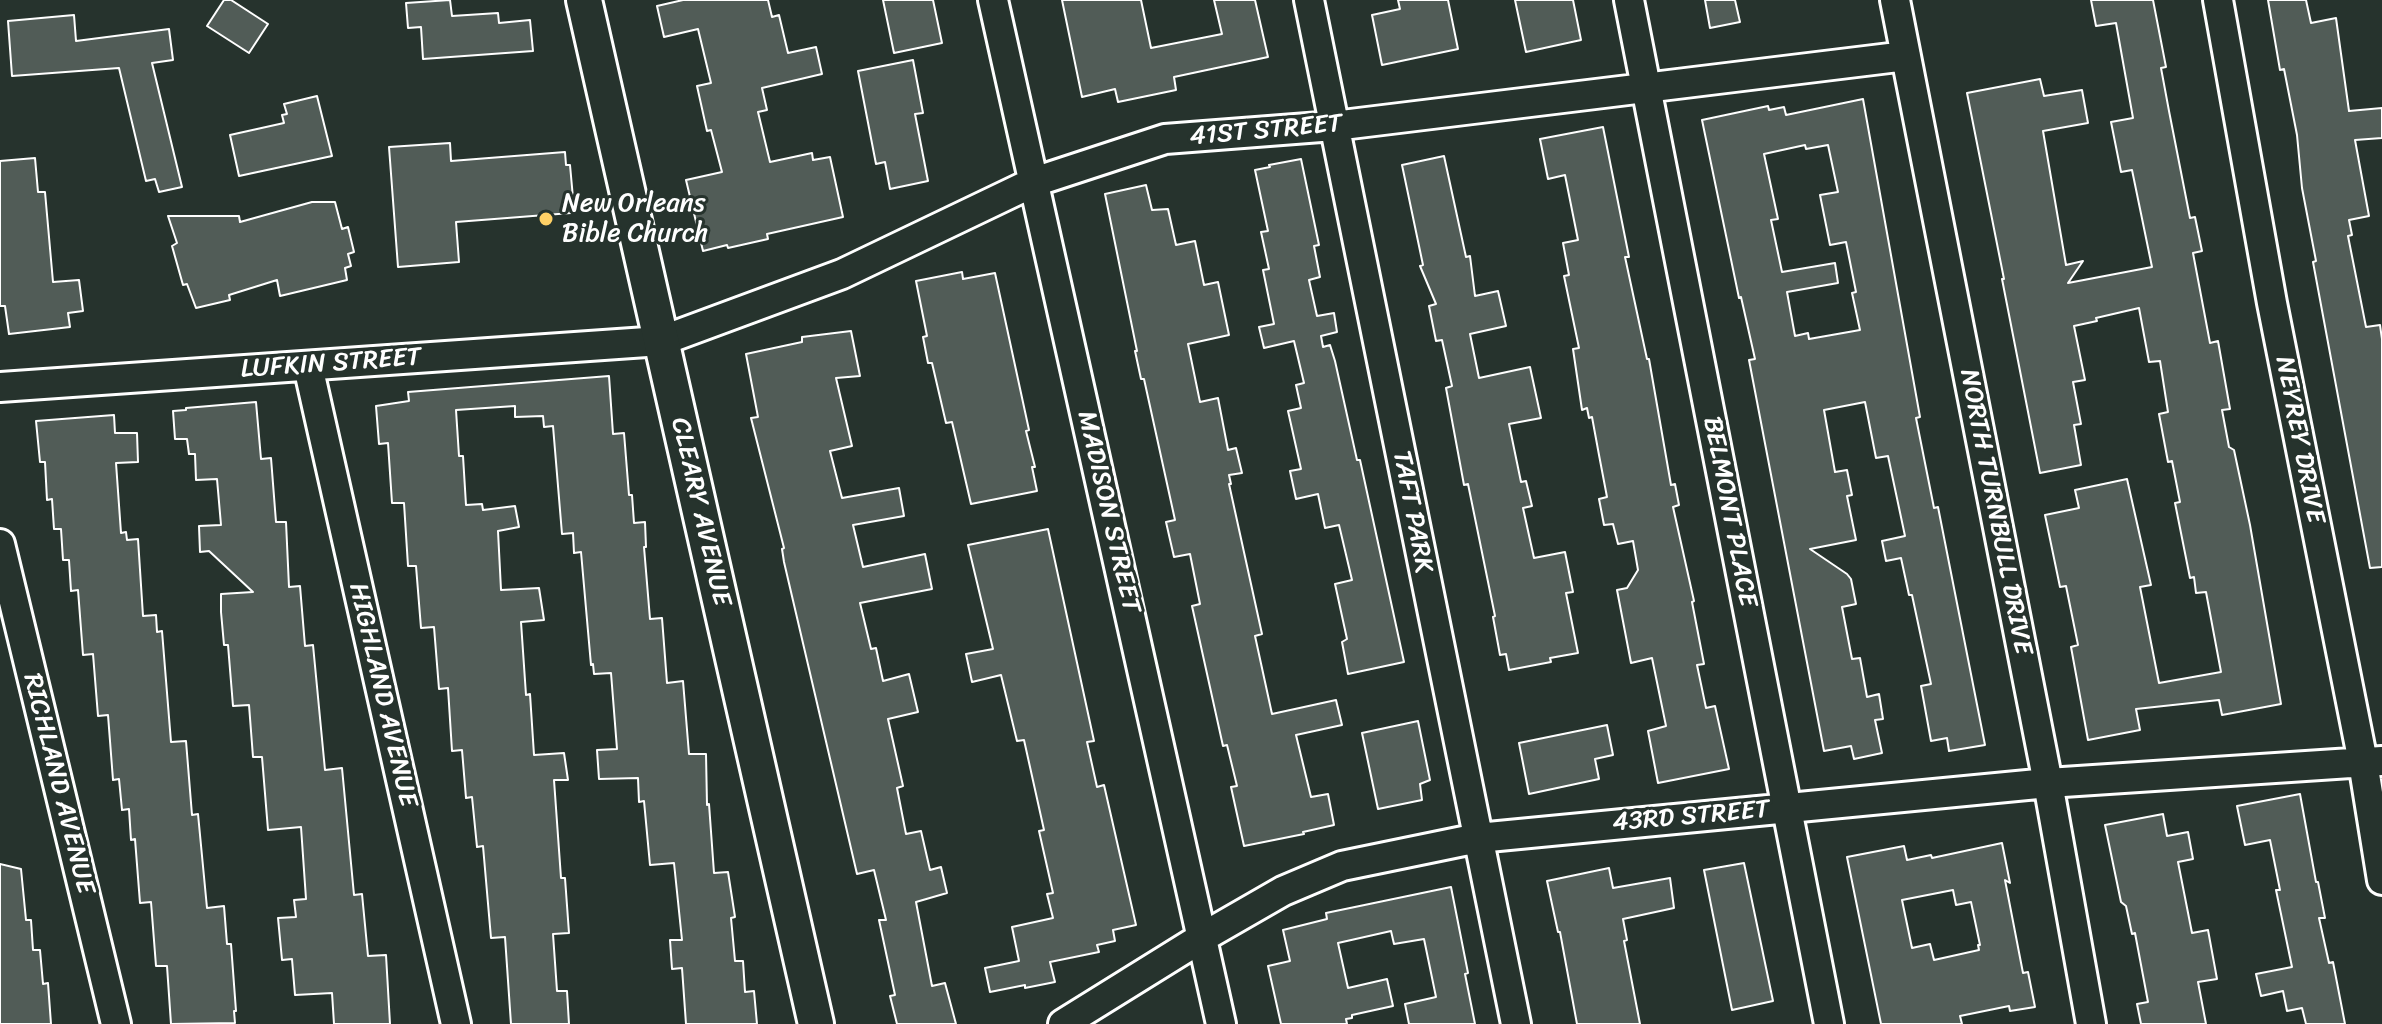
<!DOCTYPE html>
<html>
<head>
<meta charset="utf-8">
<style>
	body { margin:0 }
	canvas { display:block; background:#26332d }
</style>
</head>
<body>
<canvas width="2382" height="1024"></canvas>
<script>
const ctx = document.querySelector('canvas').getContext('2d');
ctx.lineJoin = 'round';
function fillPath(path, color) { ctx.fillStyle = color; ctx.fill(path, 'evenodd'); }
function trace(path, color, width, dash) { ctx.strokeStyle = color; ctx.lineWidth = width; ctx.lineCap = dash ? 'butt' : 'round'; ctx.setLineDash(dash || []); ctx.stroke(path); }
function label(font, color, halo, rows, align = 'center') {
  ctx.font = font + ' Sriracha,sans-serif'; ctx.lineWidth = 6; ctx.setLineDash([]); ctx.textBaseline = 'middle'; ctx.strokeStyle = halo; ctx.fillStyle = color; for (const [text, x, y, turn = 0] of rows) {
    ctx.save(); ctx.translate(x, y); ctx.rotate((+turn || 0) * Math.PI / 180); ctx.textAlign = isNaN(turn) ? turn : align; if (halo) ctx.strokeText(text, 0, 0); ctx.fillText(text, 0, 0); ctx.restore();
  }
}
const building = new Path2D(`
	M224 0H231L268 24 249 53 207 26Z
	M450 0 452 16 498 13 499 23 530 20 533 51 423 59 421 27 408 28 406 3Z
	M683 0H768L772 17 779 15 788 53 816 47 822 74 762 88 767 110 758 112 770 162 812 153 813 160 830 157 843 217 767 234 768 239 728 248 727 245 703 251 686 180 722 172 711 130 707 131 697 86 711 83 698 29 664 37 657 6Z
	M883 0H933L942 43 894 53Z
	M1062 0H1141L1151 48 1222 34 1214 0H1255L1268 57 1174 77 1176 90 1118 102 1115 89 1082 97Z
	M1398 0H1448L1458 49 1382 65 1372 15 1400 9Z
	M1515 0H1573L1581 40 1526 52Z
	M1705 0H1735L1740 22 1710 28Z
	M2091 0H2153L2166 67 2161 68 2169 111 2190 218 2195 217 2202 251 2193 253 2210 343 2218 341 2230 409 2222 410 2229 447 2234 450 2250 525 2281 704 2222 715 2219 700 2136 709 2140 730 2088 740 2071 647 2078 645 2066 586 2060 587 2045 515 2079 508 2075 490 2127 479 2151 585 2140 587 2159 683 2221 672 2206 592 2196 593 2194 577 2190 578 2175 503 2180 502 2172 461 2168 462 2159 414 2168 412 2160 361 2149 362 2139 308 2096 318 2097 321 2074 326 2085 380 2073 382 2081 424 2074 425 2081 465 2040 473 2002 279H2004L1967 93 2040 79 2044 96 2082 90 2088 123 2043 131 2066 265 2083 261 2068 283 2152 267 2132 170 2121 172 2111 122 2133 118 2116 23 2096 26Z
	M2268 0H2306L2311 23 2336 18 2349 111 2382 108V138L2355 140 2369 216 2349 220 2352 235 2348 236 2366 327 2380 325 2382 339V567L2370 568 2313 262 2316 261 2302 188 2297 135 2284 69 2280 70Z
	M74 15 76 41 169 29 173 60 152 63 182 187 159 192 155 179 146 181 119 68 12 76 8 21Z
	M913 60 923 113 915 114 928 181 890 189 885 162 876 164 858 71Z
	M317 96 332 156 239 176 230 135 284 123 282 115 287 114 284 104Z
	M1863 99 1920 417 1916 418 1934 508 1938 507 1985 745 1949 751 1947 738 1931 741 1921 686 1931 684 1912 595H1909L1901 558 1886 561 1882 541 1905 536 1888 456 1876 458 1865 402 1824 410 1835 472 1847 470 1852 495 1847 496 1856 540 1810 549 1847 574 1851 579 1856 604 1842 607 1852 659 1860 658 1867 697 1879 694 1883 719 1875 720 1882 753 1854 759 1851 746 1824 751 1749 360 1755 359 1741 297 1739 298 1702 120 1768 106 1769 110 1784 107 1786 115ZM1805 145 1806 149 1828 145 1838 192 1820 195 1830 245 1846 242 1856 292 1852 293 1860 330 1809 339 1808 333 1795 336 1787 292 1838 283 1835 263 1782 272 1771 220 1778 219 1764 154Z
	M1603 127 1629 257H1625L1647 359H1649L1671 485 1675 484 1679 505 1673 507 1694 601 1692 602 1704 664 1697 665 1706 708 1715 706 1729 769 1658 783 1648 731 1666 726 1652 658 1631 663 1617 590 1627 588 1638 570 1633 541 1618 544 1613 524 1604 525 1599 499 1607 497 1599 455 1592 417 1589 418 1587 408 1582 410 1573 349 1579 348 1564 276 1569 275 1563 243 1578 240 1565 175 1548 179 1540 139Z
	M450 143 451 161 565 152 566 165H570L573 198H569L571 213 456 222 459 262 398 267 389 147Z
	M1444 156 1466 257 1470 256 1475 296 1498 291 1506 326 1470 334 1479 378 1530 367 1541 418 1509 424 1521 482 1526 481 1532 506 1523 508 1534 558 1565 552 1573 592 1566 593 1578 653 1550 658 1551 662 1509 670 1506 654 1500 655 1493 617 1495 616 1468 484 1464 485 1446 388 1452 386 1442 340 1436 341 1429 306 1436 304 1420 266 1423 265 1402 165Z
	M35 158 38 192H45L53 282 79 280 83 311 68 313 70 327 9 334 5 306H0V161Z
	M1301 159 1319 245 1314 246 1320 277 1309 280 1317 316 1334 313 1337 332 1321 336 1323 347 1330 345 1335 361 1357 460H1360L1404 662 1348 674 1342 642 1347 639 1335 584 1352 580 1339 525 1325 528 1318 494 1296 499 1290 471 1301 469 1288 411 1301 408 1296 385 1304 383 1294 341 1264 348 1259 327 1274 324 1263 270 1269 269 1261 232 1268 231 1255 170 1270 167 1269 165Z
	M1146 185 1152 210 1168 209 1176 245 1195 241 1204 285 1218 282 1229 335 1188 344 1200 402 1218 398 1228 450 1236 448 1242 473 1229 475 1231 484H1229L1262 634 1255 636 1272 714 1336 700 1342 725 1296 735 1311 797 1328 794 1334 825 1303 832 1304 834 1244 846 1231 787 1237 786 1227 745 1223 746 1192 606 1200 604 1190 554 1174 557 1166 522 1175 520 1144 379H1141L1135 351H1137L1105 194Z
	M312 202H335L342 229 348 227 354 252 348 254 351 266 345 268 347 280 280 296 277 280 229 295 230 300 196 308 187 284 183 285 172 246 177 243 168 216H239L240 222Z
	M962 272 963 279 995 273 1029 430 1026 431 1035 467H1032L1037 491 971 504 952 422 946 423 932 363H928L923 337 927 336 916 281Z
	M851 331 860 376 836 378 852 446 830 451 842 498 899 488 904 516 853 525 863 567 925 554 932 589 860 603 871 649 876 648 883 681 909 674 918 712 888 719 903 786 897 788 906 834 921 831 930 870 941 867 947 893 916 902 932 986 945 983 956 1024H897L890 996 895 995 879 920H886L874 870 857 874 784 562 782 549 784 548 751 418 758 417 746 354 802 342V337Z
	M609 376 613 434 624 433 629 495H632L634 523 645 522 646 547H644L650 619 662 618 667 683 683 681 689 754H706L707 805 709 804 714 873 728 872 735 917 731 918 735 961H743L745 992 754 991 757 1024H686L682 968 672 969 670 940H682L674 863 650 865 644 801 639 802 638 778 599 779 597 750 617 749 611 673 594 674 593 664 591 665 581 552 574 553 573 533 562 534 553 426 544 427 543 416 515 417V406L456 410 459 456H463L466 505 482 504 483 510 515 506 519 527 498 531 501 590 539 588 544 620 521 622 526 695 530 694 534 755 564 753 568 780H554L561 878H565L569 933 553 934 557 991H567L569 1024H511L505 937 491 938 483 846 477 847 472 797 466 798 462 750 452 751 448 688 439 689 434 627 421 628 416 566H408L404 503H392L388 443 379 444 376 406 409 401 408 392Z
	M256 402 261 459 271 458 276 522H286L289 587 300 586 305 646 313 645 325 770 342 768 354 895 362 894 368 956 386 955 390 1024H334L332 993 295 995 292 959 282 960 278 918 296 917 294 900 306 899 301 827 268 830 262 757H253L249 705 233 706 228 645H224L221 612V594L253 592 209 551 200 552 199 526 221 525 217 479 196 480 195 454H189L187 439H175L173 411 186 410V408Z
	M114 415 115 433H137L138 462 116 463 121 533 126 532 127 540 138 539 143 616 156 615 157 632 162 631 171 742 186 741 192 815 198 814 207 908 224 906 227 944H231L236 1011H234L235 1023 171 1024 167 966H156L151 902 140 903 135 839 131 840 129 809 122 810 119 779 113 780 108 715 98 716 93 654 83 655 78 590 71 591 69 560H63L61 529H54L52 499 47 500 45 462H40L36 421Z
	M1048 529 1094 741 1087 742 1097 787 1104 785 1136 925 1113 930 1115 941 1097 945 1099 952 1050 962 1055 982 1025 988V985L990 992 985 968 1019 961 1012 927 1053 918 1047 894 1053 893 1039 831 1044 830 1024 740 1017 741 1001 675 972 682 966 654 993 649 968 545Z
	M1418 721 1430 780 1420 784 1422 800 1378 809 1362 733Z
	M1607 725 1613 755 1595 759 1599 779 1529 794 1519 743Z
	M2300 794 2316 882H2318L2325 918H2319L2329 963 2333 962 2345 1024H2306L2302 1008 2287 1011 2283 991 2261 996 2256 974 2292 967 2276 890H2280L2270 840 2245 845 2237 806Z
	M2163 814 2167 836 2188 832 2193 859 2178 862 2192 933 2208 930 2217 979 2198 982 2206 1024H2141L2137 1004 2148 1002 2135 933 2132 934 2126 906 2121 902 2105 825Z
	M2002 843 2010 883 2005 880 2023 973 2028 972 2035 1007 2010 1011 2009 1006 1960 1016 1962 1024H1881L1847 857 1904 846 1907 860 1931 855 1932 858ZM1953 890 1956 905 1971 902 1980 945H1978L1979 950 1934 960 1930 944 1912 948 1902 900Z
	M1744 863 1773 1001 1732 1010 1704 870Z
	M0 864 21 869 26 920H31L33 950H40L43 984 48 983 51 1024H0Z
	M1609 868 1613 888 1670 878 1674 908 1623 919 1627 940 1624 941 1640 1024H1577L1560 932H1558L1547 881Z
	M1451 887 1468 973 1465 974 1475 1024H1409L1405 1004 1436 997 1424 939 1394 944 1391 931 1338 943 1348 988 1387 979 1393 1006 1352 1015V1018L1346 1019 1347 1024H1281L1268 966 1290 961 1283 930 1327 919 1326 913Z`);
const minor = new Path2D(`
	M993 0 1221 1024
	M1309 0 1516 1024
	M1629 0 1829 1024
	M1895 0 2048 783 2091 1024
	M2218 0 2272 303 2363 762 2382 880
	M308 366 456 1024
	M0 387 661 341 842 274 1034 182 1165 139 1334 126 1906 56
	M0 544 116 1024
	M1063 1024 1203 937 1283 891 1342 866 1478 838 2048 783 2382 761`);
const tertiary = new Path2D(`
	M584 0 816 1024`);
const markers = [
	[546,219,8,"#ffd166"]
];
const streetNames = [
	["41ST STREET",1266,131,-5],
	["LUFKIN STREET",331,364,-4],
	["NEYREY DRIVE",2299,440,79],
	["CLEARY AVENUE",700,512,77],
	["MADISON STREET",1108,512,77],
	["TAFT PARK",1412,512,79],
	["BELMONT PLACE",1729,512,79],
	["NORTH TURNBULL DRIVE",1995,512,79],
	["HIGHLAND AVENUE",382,695,77],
	["RICHLAND AVENUE",58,784,76],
	["43RD STREET",1691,817,-5]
];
const poiNames = [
	["New Orleans",562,204],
	["Bible Church",562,234]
];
fillPath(building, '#515c57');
trace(building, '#fff', 2);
trace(minor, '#fff', 34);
trace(tertiary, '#fff', 40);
trace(minor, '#26332d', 28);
trace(tertiary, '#26332d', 34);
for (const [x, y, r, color] of markers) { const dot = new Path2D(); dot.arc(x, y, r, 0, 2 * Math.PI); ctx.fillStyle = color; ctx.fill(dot); trace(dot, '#26332d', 3); }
label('26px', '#fff', '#26332d', streetNames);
label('26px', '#fff', '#26332d', poiNames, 'left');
</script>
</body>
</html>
